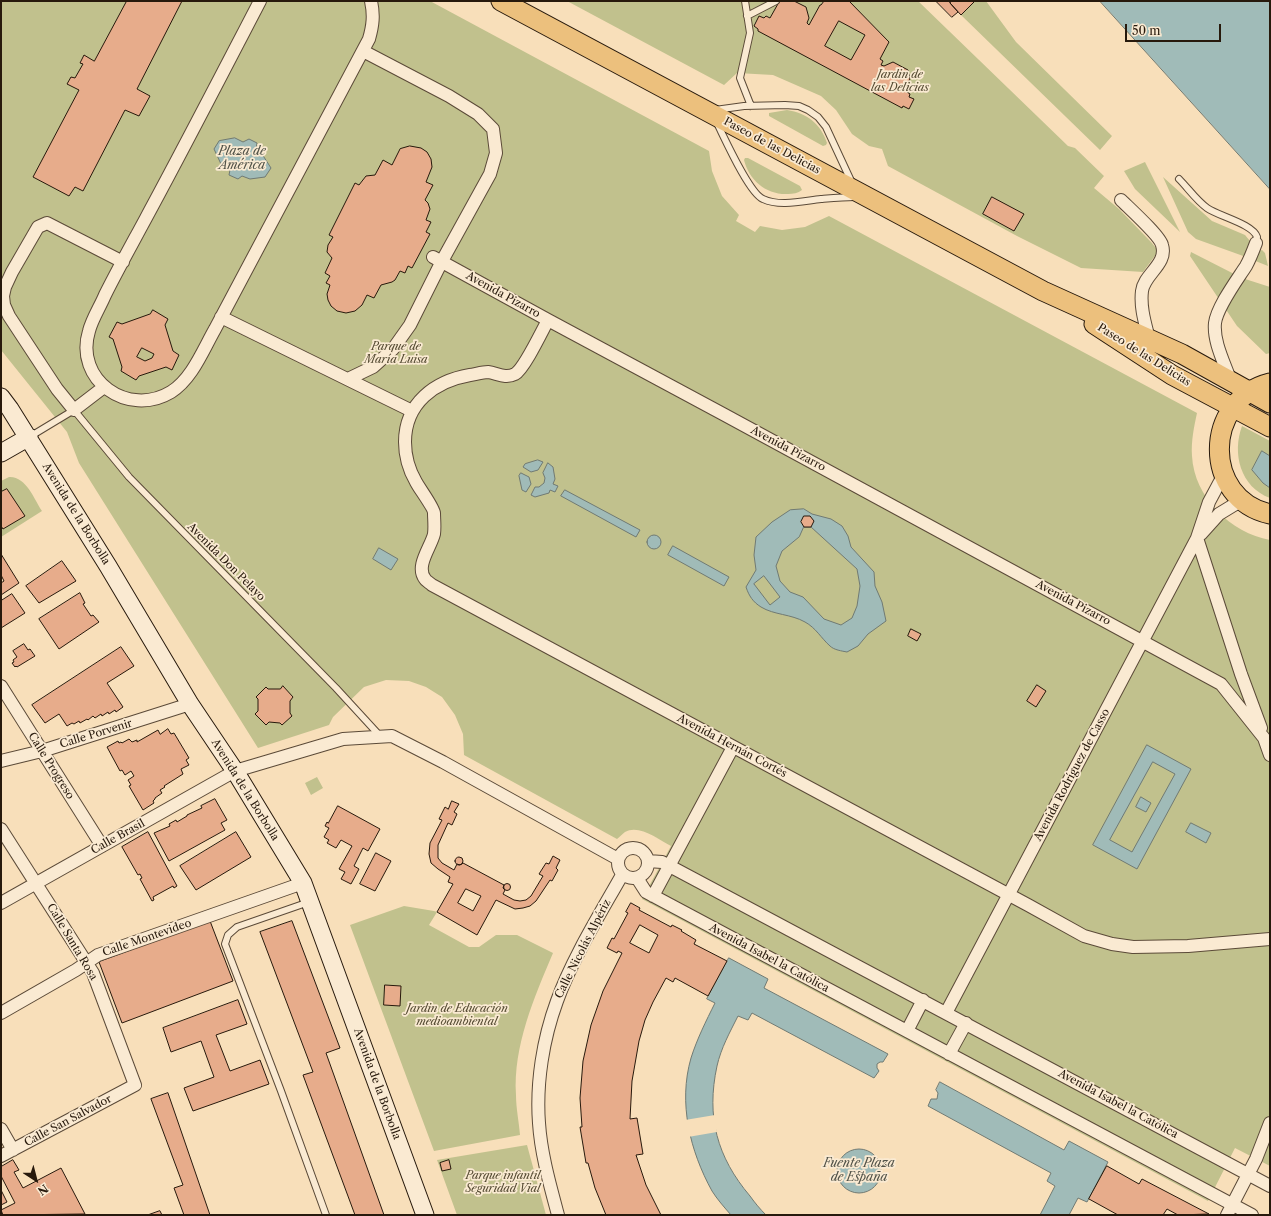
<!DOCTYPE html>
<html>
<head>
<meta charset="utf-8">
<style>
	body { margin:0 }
	#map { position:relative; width:1271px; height:1216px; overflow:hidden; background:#f8dfba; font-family:"Libre Caslon Text",serif }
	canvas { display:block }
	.frame { position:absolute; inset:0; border:2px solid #27190c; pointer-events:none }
	.north { position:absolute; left:16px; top:1160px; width:40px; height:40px; -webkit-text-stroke:3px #faead2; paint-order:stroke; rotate:144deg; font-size:11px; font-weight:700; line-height:16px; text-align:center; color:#27190c }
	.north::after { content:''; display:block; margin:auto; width:14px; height:18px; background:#27190c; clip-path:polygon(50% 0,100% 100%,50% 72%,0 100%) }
	.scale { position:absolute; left:1125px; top:24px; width:96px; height:18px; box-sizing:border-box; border:2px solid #27190c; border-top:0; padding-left:5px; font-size:12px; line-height:14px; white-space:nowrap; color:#27190c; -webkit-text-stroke:3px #faead2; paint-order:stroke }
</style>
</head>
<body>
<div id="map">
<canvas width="1271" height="1216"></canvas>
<div class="frame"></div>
<div class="north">N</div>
<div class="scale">50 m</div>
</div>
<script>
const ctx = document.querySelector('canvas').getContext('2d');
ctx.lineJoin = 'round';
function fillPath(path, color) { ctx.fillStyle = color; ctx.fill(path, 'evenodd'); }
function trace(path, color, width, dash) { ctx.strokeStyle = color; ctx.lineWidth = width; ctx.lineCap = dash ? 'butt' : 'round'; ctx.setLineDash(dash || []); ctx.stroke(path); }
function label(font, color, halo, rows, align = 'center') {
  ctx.font = font + ' "Libre Caslon Text",serif'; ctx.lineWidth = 3.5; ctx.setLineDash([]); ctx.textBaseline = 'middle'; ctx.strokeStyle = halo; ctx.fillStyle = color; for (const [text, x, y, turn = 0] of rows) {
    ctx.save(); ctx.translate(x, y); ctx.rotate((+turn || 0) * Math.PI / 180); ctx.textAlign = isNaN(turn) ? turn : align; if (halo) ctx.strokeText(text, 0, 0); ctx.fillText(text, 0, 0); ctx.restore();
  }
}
const green = new Path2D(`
	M1 1H430L709 151 712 171 722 196 739 215 736 221 755 232 760 226 782 230 805 227 829 216 1197 413C1194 427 1191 441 1192 456 1194 497 1231 533 1270 540V1166L1235 1148 1208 1201 642 899 671 846C658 839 639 824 625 832 622 834 620 837 617 839L464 755 463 734 455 715 442 697 426 687 409 681 386 680 364 687 333 717 329 725 258 748 79 463 67 432 1 350Z
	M567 1H918L1068 146 1075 148 1104 176 1094 188 1119 209 1151 242 1156 248 1157 253 1143 272 1081 268 1017 236 888 166 882 149 869 146 852 134 836 110 821 96 773 75 737 73 724 85Z
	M975 1H986L1016 42 1112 136 1100 150 961 15Z
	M787 110C807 113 821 124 827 143L826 145 823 146 769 116V113Z
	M745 158H748L800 186 802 190C798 193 793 194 788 194 766 195 749 180 744 160Z
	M1145 162 1180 232 1135 189 1124 171Z
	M1163 177 1212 221 1245 235 1250 241 1251 247 1246 257 1196 239 1188 232Z
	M1262 250 1265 253 1268 266 1253 260 1259 251Z
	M1191 252 1242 278 1270 287V353L1266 354 1237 326 1190 256Z
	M1242 426 1270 441V498C1240 487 1232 453 1242 426Z
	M9 477C26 476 34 499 42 511L1 537V481Z
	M317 777 323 788 311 795 305 783Z
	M404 906 434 911 437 912 429 925 469 947H479L496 935H517L553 953C534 998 513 1046 516 1095 516 1108 519 1122 520 1135L434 1151 350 925Z
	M527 1145 546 1215H457L437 1160Z`);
const water = new Path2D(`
	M1100 1H1270V189Z
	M235 138 243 142 249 139 257 143 256 149 262 154 271 168 265 177 250 179 242 176 238 179 229 175 230 170 221 164 214 149 219 141Z
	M1262 451 1270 456V488L1263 483 1252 470Z
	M538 460 543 462 538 470 531 472 523 467 525 464Z
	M548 463 553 467 555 479 553 484 558 486 555 492 550 490 549 493 535 497 531 495 535 487H539L544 483 545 478 543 473Z
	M521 473 529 477 531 484 526 492 522 490 519 476Z
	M565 490 640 530 636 537 561 496Z
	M804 509 812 514 831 519 842 526 848 536 851 547 874 572 875 586 882 602 886 621 868 634 858 646 847 652C842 651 834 650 830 646 821 638 816 628 805 622 791 614 774 615 761 607 753 602 749 596 746 587L756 570 754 555 756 537 772 522 790 510ZM804 527H811L857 569 860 586 857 606 852 618 841 625 824 619 803 597 790 592 780 581 776 566 782 551 799 537ZM764 576 780 597 770 605 754 584Z
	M647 542a7 7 0 1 1 14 0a7 7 0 1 1-14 0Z
	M673 546 729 577 724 586 668 555Z
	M379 548 398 559 391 570 373 559Z
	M1147 745 1191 769 1137 869 1093 845ZM1153 762 1175 774 1132 852 1110 840Z
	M1141 797 1151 803 1146 812 1136 807Z
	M1191 823 1211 833 1206 843 1186 832Z
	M729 958 768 979 764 988 888 1054 883 1062H880L877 1064V1068L879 1071 874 1078 752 1013 748 1020 738 1016C730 1032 721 1048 717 1066 706 1117 717 1157 750 1196 755 1203 760 1209 766 1215H731C724 1207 717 1199 712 1191 690 1151 678 1103 691 1058 697 1039 706 1021 715 1003L707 999Z
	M940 1082 1064 1150 1069 1141 1108 1162 1087 1202 1078 1198 1069 1215H1040L1055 1186 1047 1181 1051 1173 928 1106 931 1099H937L938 1093 936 1090Z
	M837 1171a22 22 0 1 1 44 0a22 22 0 1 1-44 0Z`);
const pier = new Path2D(`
	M715 1115 717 1132 688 1137 685 1120Z`);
const building = new Path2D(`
	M127 1H182L137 89 150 96 139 116 125 110 83 191 75 187 69 196 33 177 79 90 67 84 71 77 75 78 83 64 80 63 84 55 94 61Z
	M781 1H794L806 7 809 18 807 23 809 25 820 5H821L824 1H849L889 42 880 59 883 61 881 65 884 66 893 62 908 70 910 79 904 90 910 94 909 97 914 99 909 109 903 106 902 108 758 31V29L754 26 759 16 764 18 766 16 770 18 779 2ZM839 21 865 35 851 60 825 46Z
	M936 1H951L950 3 958 12 952 17Z
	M951 1H975L961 15 950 3Z
	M410 146 421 148 427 152 431 159 432 167 426 182 433 185 425 200 428 203 430 209 426 220 431 222 426 232 430 234 412 268 408 266 405 273 400 271 395 280 392 282 381 285 374 298 367 295 362 305 355 311 346 313 337 311 331 306 328 300 327 294 330 285 326 283 330 276 325 273 332 258 327 252 328 245 333 237 329 235 355 183 359 185 366 176 375 175 383 160 392 165 400 149Z
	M992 197 1024 214 1014 231 983 214Z
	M153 310 168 319 165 325 173 351 179 355 172 370 166 367 139 376 136 380 121 371 122 367 113 339 109 337 117 322 122 324 150 314ZM142 348 154 354 152 358 145 361 137 357Z
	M7 489 25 516 3 529 1 526V492Z
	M804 516H810L814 521 811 527H804L801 522Z
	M1 554 19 583 1 595V583L4 581 1 575Z
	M62 561 76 581 39 603 26 586Z
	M80 593 85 603 83 604 91 616 93 615 99 622 59 649 39 619Z
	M12 594 25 613 1 628V601Z
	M911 629 921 634 917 641 908 636Z
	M24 644 28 650 30 649 35 656 17 667 16 666 15 667 12 663 14 662 13 660 17 657 13 651Z
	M121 647 134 666 107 683 123 707 116 712 115 710 109 714 108 712 102 716 101 714 95 718 93 716 88 720 87 719 80 723 79 721 74 724 72 723 67 726 59 714 45 723 32 705Z
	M1037 685 1046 691 1036 707 1027 701Z
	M283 686 293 697 290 701V713L292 716 282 725 280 723 269 722 266 725 255 714 258 711V699L256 697 266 687 268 689H280Z
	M168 729 171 734 174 733 189 758 186 760 189 765 181 769 183 774 164 786 165 787 160 790 162 793 155 798V799L153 801 154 803 143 810 129 786 131 785 128 780 134 776 131 771 125 775 122 770 120 771 107 747 118 741 119 743 121 742 122 743 129 739 132 742 137 740V742L158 730 160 734Z
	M215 799 227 820 221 823 225 830 169 861 154 833 170 826 169 824 176 820 177 822 187 816V815L202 808 201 806Z
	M452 801 459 804 454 812 457 814 452 825 448 823 438 845V858L442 863 454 870 457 864 460 865 463 863 504 885 503 888 505 890 503 894 514 900 520 901 526 900 531 896 543 876 539 874 546 863 549 864 553 856 560 860 556 868 558 870 552 881 550 880 536 901 530 906 523 908 515 909 496 900 477 935 437 912 453 884 448 882 450 877 438 869 431 863 429 854 430 843 442 820 439 819 445 807 448 809ZM466 889 481 896 473 911 458 903Z
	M338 806 380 829 368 851 363 848 354 866 359 869 351 884 341 879 345 872 339 869 352 846 341 840 336 848 327 843 329 840 324 837 329 828 325 826 327 822 328 823Z
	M148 832 177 886 174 888 173 886 153 897 154 900 152 901 140 879 142 878 140 874 138 875 122 847Z
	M236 832 251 857 196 890 180 866Z
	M376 853 391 861 375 891 360 884Z
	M455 861a4 4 0 1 1 8 0a4 4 0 1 1-8 0Z
	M503.5 887a3.5 3.5 0 1 1 7 0a3.5 3.5 0 1 1-7 0Z
	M631 903 640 908 639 910 671 927 672 925 682 930 681 931 696 940 694 944 727 961 708 996 675 978 673 982 666 978 653 1002 645 1020 639 1041 632 1081 630 1119 637 1118 643 1154 636 1155 646 1185 661 1215H606L595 1188 588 1163H586L580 1127H582L580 1098 583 1061 591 1025 603 991 622 953 618 951 617 953 607 948 612 938 614 939 628 913 626 912ZM640 925 658 935 649 953 630 943Z
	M210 921 233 981 122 1023 99 962Z
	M292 921 340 1048 326 1053 384 1215H355L303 1075 313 1072 260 932Z
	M385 985 401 986 400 1006 384 1005Z
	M238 1000 247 1024 216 1035 230 1071 260 1060 269 1084 193 1111 184 1088 214 1077 201 1041 171 1052 163 1028Z
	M168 1093 210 1215H184L174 1188 183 1185 151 1099Z
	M13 1160 19 1170 14 1172 23 1188 61 1168 85 1214 3 1215 1 1210 15 1203 1 1176V1167Z
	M449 1160 451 1169 442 1171 440 1163Z
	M1107 1166 1139 1184 1142 1179 1209 1214 1178 1215 1167 1209 1163 1215H1118L1089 1199Z
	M1 1190 7 1202 1 1205Z
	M160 1211 162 1215H148Z`);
const lane = new Path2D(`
	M745 1 750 33 740 78 751 106
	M747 16 776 1
	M715 110 744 106 785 105 799 106 808 110 818 117 826 127 852 183
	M717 123C725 139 749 193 763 199 780 207 803 201 821 199 833 198 844 197 855 197
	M1179 179C1188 188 1196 200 1207 208 1218 216 1253 224 1257 237 1257 239 1256 241 1256 243
	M31 436 74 410 129 477 336 688 381 737
	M309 902 237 927 228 935 225 944 281 1091 326 1215`);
const street = new Path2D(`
	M260 1C222 74 185 146 146 218 132 244 118 269 105 295 100 307 92 319 89 331 74 380 128 418 171 392 192 379 203 350 215 329L369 39C373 25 374 15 371 1
	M1121 200C1129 208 1160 236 1162 245 1168 264 1144 274 1142 291 1140 307 1145 323 1149 339
	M433 257 548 320 723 414 1221 684 1264 738 1270 755
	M221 317 412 411
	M548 320C542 331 524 369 515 374 505 379 497 373 488 372 483 372 476 374 470 375 435 381 405 403 405 442 405 456 409 470 416 482 419 488 434 508 434 513 434 519 435 527 434 534 431 547 415 566 425 579 426 581 430 583 432 585L1028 905 1084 936 1112 944 1133 947 1188 946 1270 939
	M348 379 373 367 393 349 410 325 442 261 490 174 496 153 493 129 478 114 449 96 363 51
	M1231 382C1225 364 1213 342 1215 323 1217 307 1237 280 1246 266 1250 259 1253 251 1256 243
	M104 387 74 410 57 389 9 316 4 305 3 296 5 287 12 272 38 227 47 223 123 262
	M1201 534 1219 514 1242 500
	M1197 538 1241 674 1261 728
	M1 686 102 846
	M1 761 42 751 190 704
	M1 829 93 973 135 1085 1 1156
	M618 863a15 15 0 1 1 30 0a15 15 0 1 1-30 0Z
	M648 861 662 862 1270 1186
	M637 878 646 892 1252 1215
	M653 896 733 747
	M1 903 235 771 343 739 392 736 443 762 618 859
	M1 1013 76 970 98 955 303 883
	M946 1013 1197 538 1209 502 1224 474
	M907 1031 923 1000
	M949 1054 966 1023
	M1 1129 13 1150
	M558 1215C550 1185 541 1154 539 1123 536 1083 543 1039 557 1001 572 959 600 914 622 875
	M1227 1215 1256 1159 1270 1123`);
const secondary = new Path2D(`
	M1 397 10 409 108 566 190 704 235 771 303 883 425 1215
	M1 453 29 437`);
const primary = new Path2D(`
	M501 1 1043 291 1182 354 1270 403
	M1094 324 1172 375 1270 427
	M1270 383C1203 400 1202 499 1270 514`);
const parkNames = [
	["Jardin de",900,75],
	["las Delicias",900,88],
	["Parque de",396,347],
	["María Luisa",396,360],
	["Jardin de Educación",457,1009],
	["medioambiental",457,1022],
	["Parque infantil",503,1176],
	["Seguridad Vial",503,1189]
];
const streetNames = [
	["Paseo de las Delicias",772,146,28],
	["Avenida Pizarro",503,295,29],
	["Paseo de las Delicias",1144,355,32],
	["Avenida Pizarro",788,449,28],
	["Avenida de la Borbolla",76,514,58],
	["Avenida Don Pelayo",226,562,45],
	["Avenida Pizarro",1073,603,28],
	["Calle Porvenir",96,734,-17],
	["Avenida Hernán Cortés",732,746,28],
	["Calle Progreso",51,766,58],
	["Avenida Rodríguez de Casso",1072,775,-62],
	["Avenida de la Borbolla",245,790,58],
	["Calle Brasil",118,837,-29],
	["Calle Montevideo",147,938,-19],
	["Calle Santa Rosa",72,942,59],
	["Calle Nicolás Alpériz",583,949,-63],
	["Avenida Isabel la Católica",769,958,28],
	["Avenida de la Borbolla",377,1084,70],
	["Avenida Isabel la Católica",1118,1104,28],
	["Calle San Salvador",68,1121,-28]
];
const waterNames = [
	["Plaza de",242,152],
	["América",242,166],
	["Fuente Plaza",859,1164],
	["de España",859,1178]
];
fillPath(green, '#c1c18d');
fillPath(water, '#a0bbb8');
trace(water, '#707a73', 1);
fillPath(pier, '#f8dfba');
fillPath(building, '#e7ac8b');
trace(building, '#27190c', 1);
trace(lane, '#5b4a38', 8);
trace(street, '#5b4a38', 14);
trace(secondary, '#27190c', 19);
trace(primary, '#27190c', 21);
trace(lane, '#faead2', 6);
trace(street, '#faead2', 12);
trace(secondary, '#faead2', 17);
trace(primary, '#ecc07d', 19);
label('italic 11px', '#554b33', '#faead2', parkNames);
label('11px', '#27190c', '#faead2', streetNames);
label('italic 12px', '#515248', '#faead2', waterNames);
</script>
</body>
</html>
